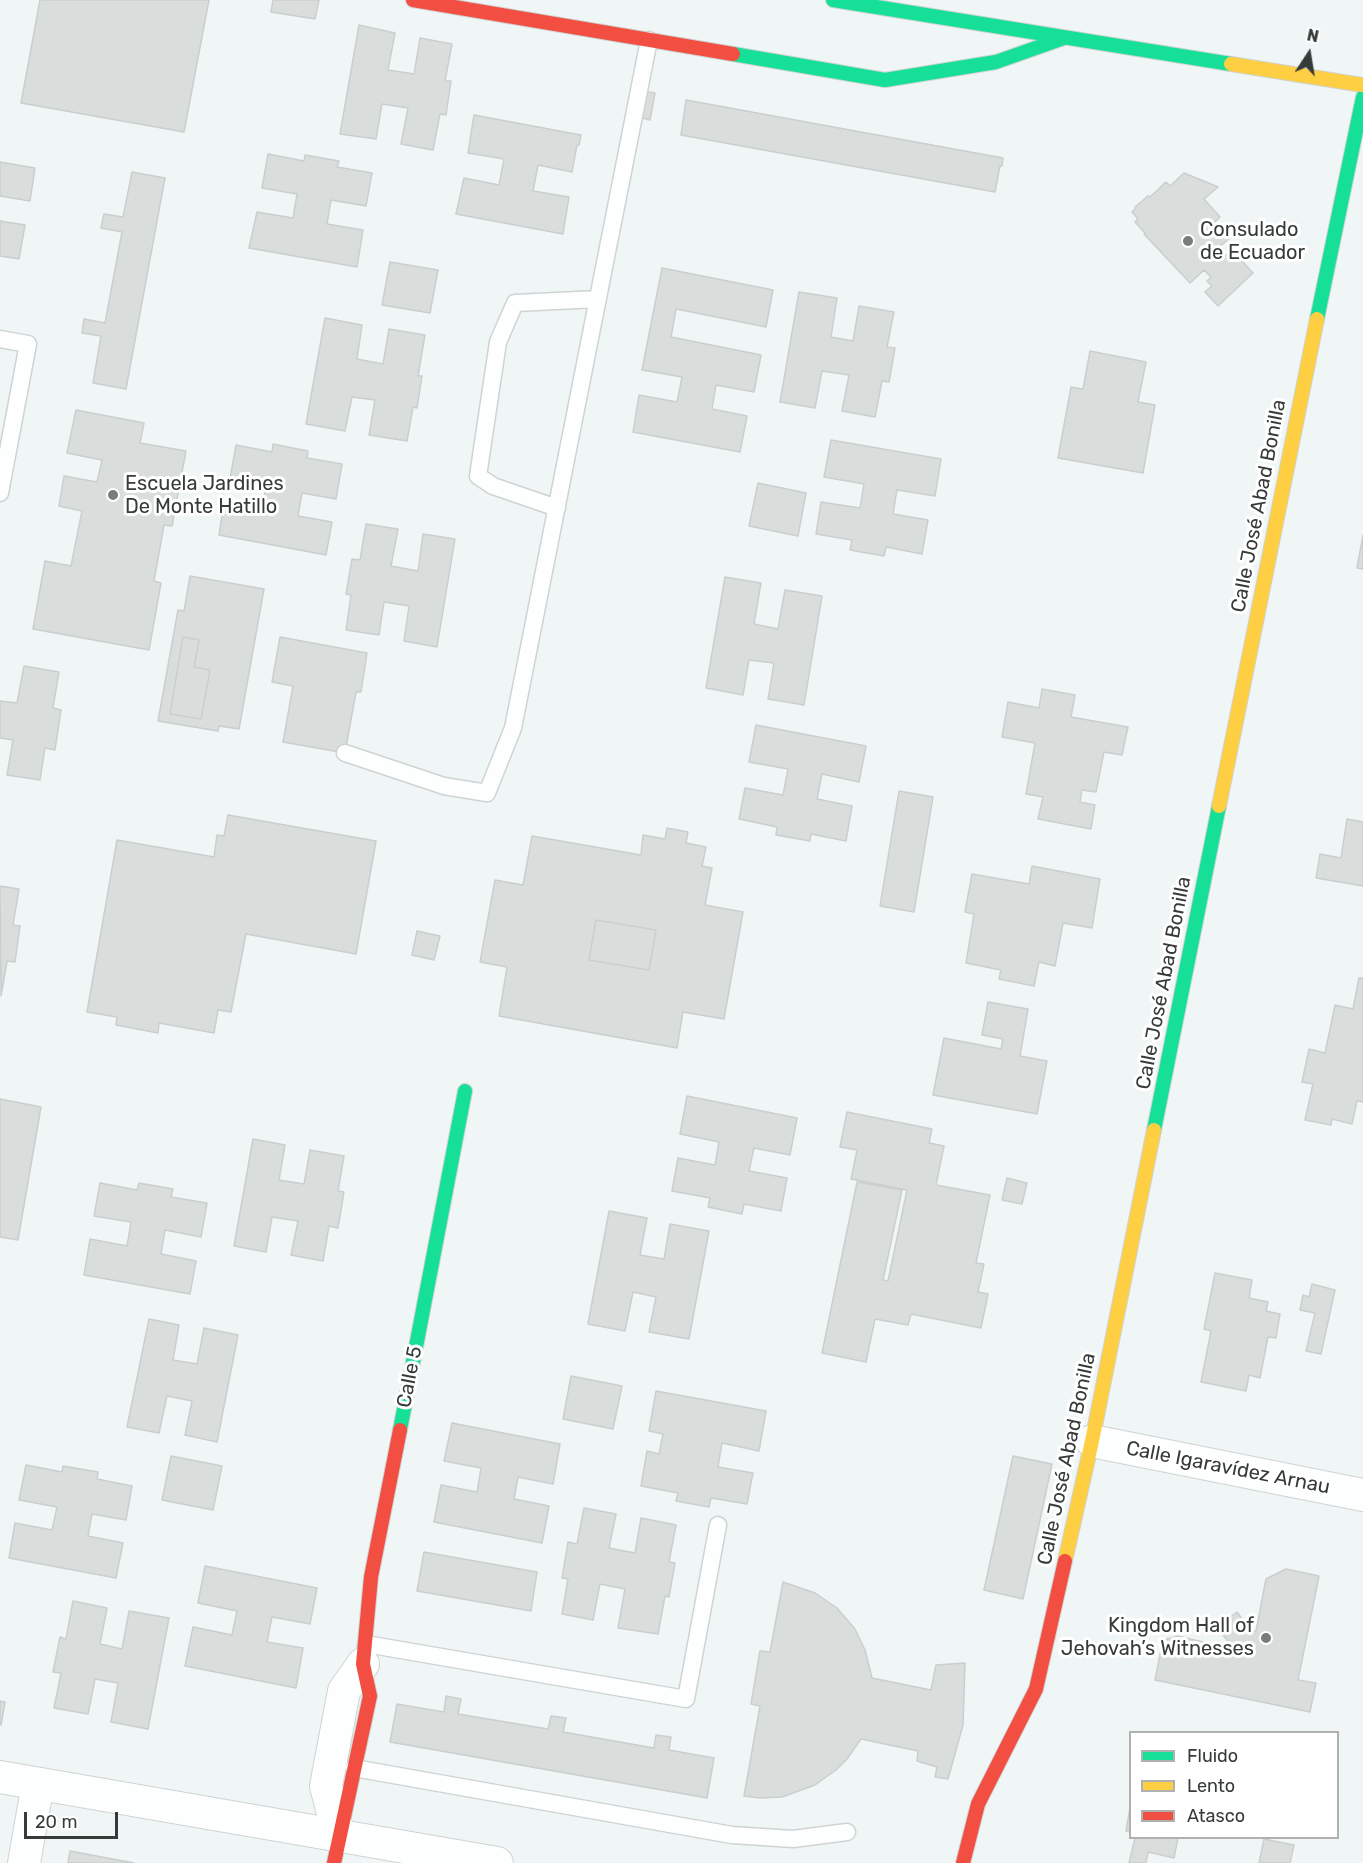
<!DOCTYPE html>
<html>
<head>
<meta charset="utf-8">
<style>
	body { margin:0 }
	#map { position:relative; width:1363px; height:1863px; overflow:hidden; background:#f0f6f6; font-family:Rubik,sans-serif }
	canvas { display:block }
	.legend { position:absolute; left:1129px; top:1731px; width:210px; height:108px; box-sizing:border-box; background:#fff; border:2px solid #afb1b0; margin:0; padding:8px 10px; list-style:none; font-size:18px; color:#363b3a }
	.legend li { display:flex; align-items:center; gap:12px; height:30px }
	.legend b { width:30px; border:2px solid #afb1b0 }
	.north { position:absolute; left:1279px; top:24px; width:60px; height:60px; -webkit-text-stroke:4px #fff; paint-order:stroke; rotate:12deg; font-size:16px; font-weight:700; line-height:24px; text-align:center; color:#363b3a }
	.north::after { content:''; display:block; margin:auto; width:21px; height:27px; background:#363b3a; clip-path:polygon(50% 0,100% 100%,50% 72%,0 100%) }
	.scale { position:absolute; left:24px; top:1812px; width:94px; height:27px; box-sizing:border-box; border:3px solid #363b3a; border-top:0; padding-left:8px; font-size:18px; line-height:21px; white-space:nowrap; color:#363b3a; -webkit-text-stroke:4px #fff; paint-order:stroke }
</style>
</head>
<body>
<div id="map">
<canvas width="1363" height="1863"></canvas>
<ul class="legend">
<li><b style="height:8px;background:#16e098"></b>Fluido</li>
<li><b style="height:8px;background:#ffcf43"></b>Lento</li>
<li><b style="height:8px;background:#f24e42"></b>Atasco</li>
</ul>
<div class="north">N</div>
<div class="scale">20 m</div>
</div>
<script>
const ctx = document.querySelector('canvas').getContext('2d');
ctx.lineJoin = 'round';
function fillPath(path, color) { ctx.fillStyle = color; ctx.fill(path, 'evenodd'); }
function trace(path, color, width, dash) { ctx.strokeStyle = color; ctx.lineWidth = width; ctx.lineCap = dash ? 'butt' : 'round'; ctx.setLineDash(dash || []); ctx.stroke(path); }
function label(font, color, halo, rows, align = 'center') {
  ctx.font = font + ' Rubik,sans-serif'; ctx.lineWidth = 6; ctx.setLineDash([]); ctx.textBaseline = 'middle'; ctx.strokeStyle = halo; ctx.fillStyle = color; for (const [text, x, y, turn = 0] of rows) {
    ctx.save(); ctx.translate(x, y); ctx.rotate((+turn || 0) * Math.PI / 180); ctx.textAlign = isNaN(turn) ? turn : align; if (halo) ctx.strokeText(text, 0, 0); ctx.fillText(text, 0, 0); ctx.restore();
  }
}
const building = new Path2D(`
	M40 0H209L184 132 21 103Z
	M273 0H319L315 19 271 12Z
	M359 25 395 33 388 70 414 74 420 38 452 44 445 81H451L446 115 440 114 433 150 401 144 408 108 382 104 376 139 340 134Z
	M643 91 655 93 650 120 638 117Z
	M686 100 1003 158 1002 166H1000L995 192 681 135Z
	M474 115 581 135 579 145H577L572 172 538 165 533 191 569 197 563 234 456 214 464 178 499 185 504 159 468 153Z
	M268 154 304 161 305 155 339 161 337 167 372 173 366 206 331 200 327 224 363 230 357 267 249 248 257 212 293 218 297 194 262 188Z
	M0 162 35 168 30 201 0 196Z
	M132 172 165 178 126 389 93 383 101 336 82 333 84 319 105 323 122 232 101 228 104 214 123 217Z
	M1184 173 1218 187 1204 199 1220 217 1214 223 1229 239 1215 250 1223 258 1232 250 1253 273 1218 306 1205 292 1212 286 1207 281 1211 277 1204 270 1190 283 1144 234 1145 233 1135 222 1138 219 1132 212 1136 208 1135 207 1148 196 1150 197 1166 182 1170 186Z
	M0 221 25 225 19 259 0 256Z
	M390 262 438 270 430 313 382 305Z
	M662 268 773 290 766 327 676 309 671 337 761 355 754 392 716 385 712 409 747 416 740 452 633 432 639 395 677 402 682 377 642 370Z
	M799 292 837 298 831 337 853 341 859 306 894 312 887 347 895 348 889 382 882 381 875 417 842 411 849 375 822 371 815 408 780 402Z
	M325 318 362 325 357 359 383 364 389 329 425 335 418 376H422L417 408 413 407 407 441 369 435 375 400 352 397 345 431 306 424Z
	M1090 351 1146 362 1138 402 1155 405 1143 473 1058 458 1071 387 1083 389Z
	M76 410 144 423 140 443 186 451 172 526 164 525 154 581 161 583 149 650 33 629 45 561 71 566 82 511 59 506 64 476 97 482 102 460 67 453Z
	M831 440 941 459 935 496 897 490 893 514 928 520 922 554 886 547 884 556 850 550 852 540 816 534 821 502 860 508 864 484 824 477Z
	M273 444 308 451 307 458 342 464 336 499 302 493 298 516 332 522 326 555 219 535 224 502 262 509 266 486 230 479 236 445 272 452Z
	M758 483 806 493 798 536 749 526Z
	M366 524 398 529 391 566 418 571 423 534 455 539 437 647 404 641 409 606 384 602 379 635 346 630 351 595 346 594 352 559 360 560Z
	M1363 535V569L1357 568Z
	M190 576 264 589 239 729 219 726 218 731 158 721 178 610 184 611ZM183 637 199 640 194 667 210 670 201 719 170 714Z
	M725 577 761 583 754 624 778 629 785 590 822 596 804 705 768 699 774 663 749 660 743 695 706 688Z
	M183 637 199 640 194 667 210 670 201 719 170 714Z
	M280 637 367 653 361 692H356L345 753 283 742 293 686 272 682Z
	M24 666 59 672 53 708 61 710 55 750 45 748 40 780 7 775 13 740 0 738V701L17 703Z
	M1042 689 1075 695 1071 717 1128 727 1122 755 1104 752 1096 792 1082 790 1080 802 1095 805 1091 829 1038 819 1043 797 1026 794 1035 743 1002 737 1008 702 1039 708Z
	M756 725 866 746 859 782 822 774 817 799 852 806 846 841 811 834 810 841 776 835 777 827 739 819 745 788 783 795 788 769 749 762Z
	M899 791 933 797 914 912 880 906Z
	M228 815 376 841 356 954 246 934 231 1012 218 1010 214 1033 159 1023 158 1033 116 1025 117 1017 87 1012 117 840 214 857 217 835 224 836Z
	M1347 819 1363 822V886L1316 878 1320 854 1341 858Z
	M667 828 688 832 686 843 706 847 702 866 712 868 705 905 743 912 724 1019 683 1012 677 1048 499 1016 507 967 480 962 495 880 523 885 532 836 641 855 643 835 665 839ZM596 920 656 930 649 970 589 960Z
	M1032 866 1100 879 1092 928 1063 923 1055 966 1039 962 1034 986 999 979 1001 970 966 963 974 914 965 912 972 874 1029 884Z
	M0 886 19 889 13 925 20 926 15 962 7 961 1 996Z
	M596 920 656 930 649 970 589 960Z
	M417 931 440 936 434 960 412 955Z
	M1359 978H1363V1102L1357 1101 1352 1124 1332 1119 1331 1125 1305 1120 1313 1084 1302 1082 1309 1049 1325 1053 1335 1005 1353 1009Z
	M988 1002 1028 1009 1020 1056 1047 1061 1037 1114 933 1095 944 1038 1001 1049 1003 1039 982 1035Z
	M687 1096 797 1118 790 1155 754 1148 749 1171 787 1178 781 1211 744 1204 742 1214 708 1207 710 1198 672 1191 678 1158 715 1165 719 1142 680 1134Z
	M0 1099 41 1107 18 1240 0 1237Z
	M847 1112 932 1129 929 1143 944 1146 936 1185 990 1195 976 1263 984 1264 978 1292 988 1294 981 1328 911 1314 908 1325 875 1319 866 1362 822 1353 857 1182 902 1190 883 1280 888 1281 907 1190 851 1179 857 1150 840 1147Z
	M253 1139 285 1145 279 1180 304 1184 310 1150 344 1156 338 1191 344 1192 338 1228 329 1226 323 1261 291 1255 298 1221 272 1217 266 1252 234 1246Z
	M1007 1178 1027 1183 1022 1204 1002 1200Z
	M100 1183 137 1190 139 1183 173 1189 171 1197 207 1203 201 1237 165 1230 161 1254 196 1261 190 1294 84 1275 90 1239 127 1246 131 1222 94 1216Z
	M609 1211 647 1218 640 1255 664 1259 670 1224 709 1231 689 1339 649 1332 656 1297 633 1292 625 1331 588 1324Z
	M1215 1273 1252 1280 1249 1298 1268 1302 1266 1311 1280 1314 1276 1338 1268 1337 1260 1378 1249 1375 1246 1391 1201 1382 1211 1331 1204 1329Z
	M1312 1284 1335 1290 1321 1354 1306 1351 1315 1313 1300 1310 1303 1295 1309 1297Z
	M149 1319 179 1325 173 1360 197 1364 204 1328 238 1335 217 1442 185 1435 192 1401 167 1396 159 1433 127 1427Z
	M571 1376 622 1386 613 1429 563 1419Z
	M656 1391 766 1411 759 1451 722 1443 718 1467 753 1473 747 1504 711 1498 709 1507 676 1501 678 1493 641 1486 647 1451 659 1454 663 1434 649 1431Z
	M452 1423 560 1444 553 1484 518 1477 514 1499 549 1506 542 1543 434 1522 441 1485 477 1492 481 1468 444 1461Z
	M171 1456 222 1466 213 1510 162 1500Z
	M1013 1456 1052 1464 1023 1599 984 1590Z
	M26 1465 62 1472 63 1466 98 1472 97 1479 132 1486 126 1520 92 1514 88 1536 123 1543 116 1578 9 1558 15 1523 52 1530 57 1507 19 1500Z
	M584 1508 616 1514 609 1548 635 1553 641 1518 676 1525 669 1562 675 1563 669 1597 665 1596 658 1634 618 1628 625 1589 600 1584 593 1620 562 1614 568 1579 562 1578 568 1542 577 1544Z
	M424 1552 537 1572 531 1611 417 1591Z
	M205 1566 317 1588 310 1624 272 1617 267 1642 303 1648 296 1688 185 1666 193 1627 232 1635 237 1611 198 1603Z
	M1286 1569 1319 1576 1298 1680 1316 1683 1310 1712 1155 1680 1163 1640 1178 1636 1228 1648 1230 1644 1217 1627 1237 1612 1252 1632 1256 1631 1266 1579Z
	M783 1582 815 1593 837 1608 855 1629 865 1650 872 1678 931 1690 936 1665 965 1663 963 1725 948 1779 935 1777 937 1767 917 1761 918 1751 861 1739 847 1759 836 1770 815 1785 782 1797 760 1798 744 1796 760 1706 751 1704 760 1651 770 1652Z
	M73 1601 107 1608 100 1644 122 1649 129 1611 169 1618 148 1729 111 1722 118 1683 95 1679 88 1714 54 1708 61 1673 53 1672 60 1637 66 1639Z
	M446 1696 461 1699 458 1714 548 1729 551 1716 566 1718 563 1732 654 1748 656 1735 671 1737 669 1750 714 1758 707 1798 390 1742 397 1704 444 1712Z
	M0 1701 5 1702 1 1725 0 1724Z
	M1130 1808V1832L1126 1831Z
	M1135 1838H1178L1174 1858 1148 1852 1146 1863H1129Z
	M1264 1839 1294 1845 1290 1863H1259Z
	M70 1851 134 1863H68Z`);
const lane = new Path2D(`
	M0 339 28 344 0 493
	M557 508 493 486 478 476 498 342 515 303 598 299
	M345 753 444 786 487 793 513 728 649 40
	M366 1644 686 1699 718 1525
	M354 1768 732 1835 793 1839 847 1832`);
const street = new Path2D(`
	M1092 1441 1363 1495
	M0 1777 497 1863
	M339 1836 326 1786 344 1691 363 1664
	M24 1863 38 1784`);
const fast = new Path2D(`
	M833 0 1231 64
	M733 54 885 80 996 62 1064 38
	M1317 319 1363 97
	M1154 1130 1219 806
	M400 1430 465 1091`);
const slow = new Path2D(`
	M1231 64 1363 85
	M1219 806 1317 319
	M1065 1561 1092 1441 1154 1130`);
const jam = new Path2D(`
	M413 0 733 54
	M334 1863 370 1696 363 1664 371 1577 400 1430
	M963 1863 978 1804 1036 1689 1065 1561`);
const markers = [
	[1188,241,6,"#777c7c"],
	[113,495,6,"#777c7c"],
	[1266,1638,6,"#777c7c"]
];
const poiNames = [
	["Consulado",1200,230],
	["de Ecuador",1200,253],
	["Escuela Jardines",125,484],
	["De Monte Hatillo",125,507],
	["Kingdom Hall of",1254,1626,"right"],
	["Jehovah’s Witnesses",1254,1649,"right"]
];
const streetNames = [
	["Calle José Abad Bonilla",1259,506,-79],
	["Calle José Abad Bonilla",1164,983,-79],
	["Calle 5",410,1377,-79],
	["Calle José Abad Bonilla",1067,1459,-78],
	["Calle Igaravídez Arnau",1228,1468,11]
];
fillPath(building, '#d9dedd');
trace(building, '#cacfce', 1.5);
trace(lane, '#ced3d3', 19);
trace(street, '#ced3d3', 34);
trace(fast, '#ced3d3', 16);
trace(slow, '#ced3d3', 16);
trace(jam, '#ced3d3', 16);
trace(lane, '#fdfefe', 16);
trace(street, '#fdfefe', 32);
trace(fast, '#16e098', 14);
trace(slow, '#ffcf43', 14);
trace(jam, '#f24e42', 14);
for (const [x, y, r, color] of markers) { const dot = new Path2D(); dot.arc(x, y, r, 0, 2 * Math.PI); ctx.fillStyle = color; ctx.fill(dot); trace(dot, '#fff', 2); }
label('20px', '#363b3a', '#fff', poiNames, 'left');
label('20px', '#363b3a', '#fff', streetNames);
</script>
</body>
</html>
